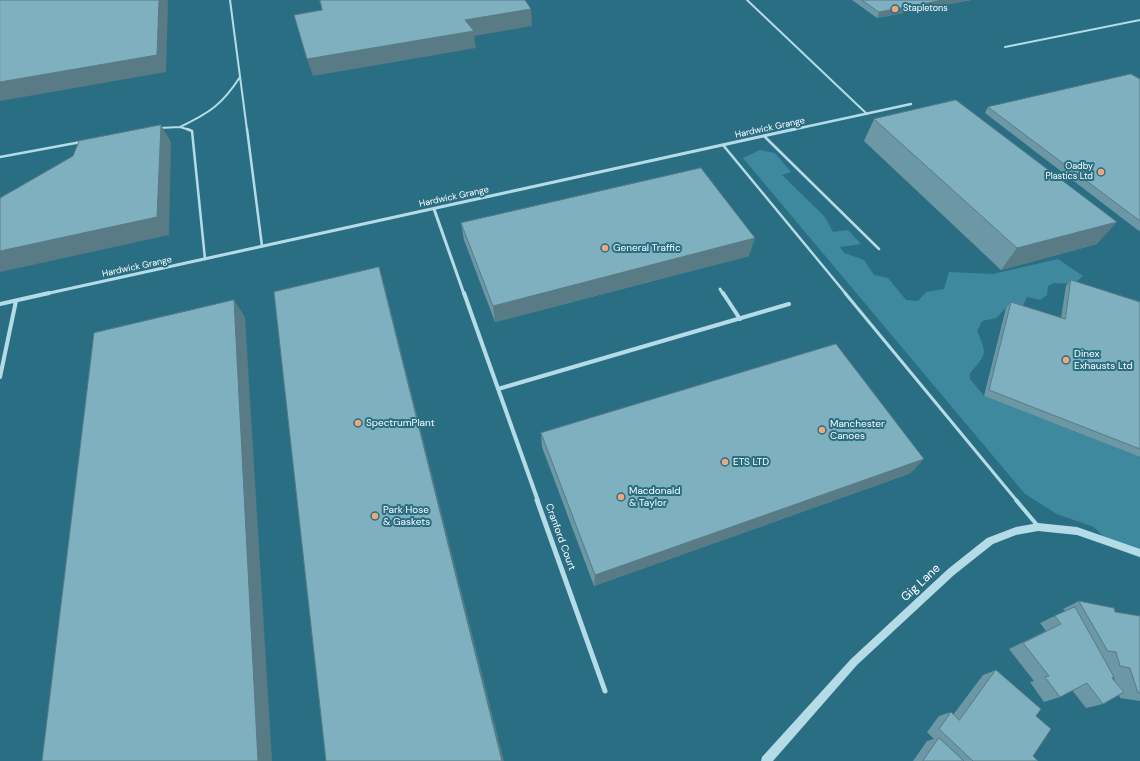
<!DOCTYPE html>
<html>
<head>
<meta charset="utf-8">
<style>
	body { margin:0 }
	canvas { display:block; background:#2a6e83 }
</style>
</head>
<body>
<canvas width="1140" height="761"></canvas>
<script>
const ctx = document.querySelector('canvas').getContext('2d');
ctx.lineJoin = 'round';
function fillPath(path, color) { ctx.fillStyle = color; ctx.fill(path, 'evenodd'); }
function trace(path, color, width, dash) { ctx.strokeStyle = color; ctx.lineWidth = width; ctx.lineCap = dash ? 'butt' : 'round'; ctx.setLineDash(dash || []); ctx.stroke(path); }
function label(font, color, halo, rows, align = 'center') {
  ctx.font = font + ' "DM Sans",sans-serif'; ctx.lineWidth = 4; ctx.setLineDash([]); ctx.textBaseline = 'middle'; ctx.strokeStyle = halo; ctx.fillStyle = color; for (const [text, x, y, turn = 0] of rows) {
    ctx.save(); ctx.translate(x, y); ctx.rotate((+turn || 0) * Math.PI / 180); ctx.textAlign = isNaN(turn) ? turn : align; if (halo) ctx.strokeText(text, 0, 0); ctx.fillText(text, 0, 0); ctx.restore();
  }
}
const green = new Path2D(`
	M760 150 775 153 791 172 782 175 824 216 833 232 848 230 861 244 840 247 844 253 864 260 874 275 888 278 906 300 918 301 926 292 944 289 949 272 993 274 1058 259 1083 276 1074 284 1054 283 1048 286 1047 295 1040 300 1027 297 1022 308H1006L996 318 982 321 977 331C987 354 987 354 970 373V379L984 396 1140 457V558L1115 548 1094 527 1057 514 1025 494 743 158Z`);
const serviceFar3 = new Path2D(`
	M230 0 247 130
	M747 0 867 114
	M1005 47 1140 20
	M180 127C209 113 222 105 240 77
	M159 128 180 127 190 130`);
const serviceFar2 = new Path2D(`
	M187 129 192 131 205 259
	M247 129 262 246
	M764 136 879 249
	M723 145 846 294
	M0 157 81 142`);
const serviceFar1 = new Path2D(`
	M845 293 1017 501`);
const service = new Path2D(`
	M1016 500 1037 525`);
const minorFar3 = new Path2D(`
	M791 130 911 104`);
const minorFar2 = new Path2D(`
	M434 209 464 294
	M720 289 723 294
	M45 294 795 129`);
const minorFar1 = new Path2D(`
	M464 293 538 501
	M723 293 740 319
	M0 304 49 293
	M0 377 16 301
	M498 389 789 304`);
const minor = new Path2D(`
	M537 500 605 691`);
const tertiary = new Path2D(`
	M1038 523 1077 527 1140 549V557L1077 535 1038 531 1016 535 993 544 954 575 857 665 773 761H761L762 757 851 659 948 569 987 538 1016 527Z`);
const wall = new Path2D(`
	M852 0H971L877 18Z
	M1140 79V230L1139 231 985 113 988 107Z
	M874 119 1097 244 1001 270 864 141Z
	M461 223 749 256 495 322 464 240Z
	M1071 280 1140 302V457L984 396 1006 308 1011 302 1061 318 1066 286Z
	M541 433 911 473 594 586 542 447Z
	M1079 601 1115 612 1140 616V701L1120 698 1119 695 1103 704 1086 708 1072 690 1060 697 1044 702 1030 682 1034 681 1009 649 1046 631 1040 623 1065 611 1063 609ZM1114 677V679L1115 682 1112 678Z
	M996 670 1036 716 1033 756 1038 761H913L927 741 934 739 927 732 939 716 951 712 953 715 983 675Z`);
const shadedWall = new Path2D(`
	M159 0H168L166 72 0 101V82Z
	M943 0H971L877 18 879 12Z
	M531 9 532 26 474 36 476 48 313 76 307 59 465 20Z
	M161 125 171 142 169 235 0 272V251Z
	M1117 222 1097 244 1001 270 1017 248Z
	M755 238 749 256 495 322 493 306Z
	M379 267 384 284 504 761H502Z
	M234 300 245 317 272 761H258Z
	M924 459 911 473 594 586 595 575Z`);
const building = new Path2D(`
	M0 0H159L157 55 0 82Z
	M320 0H525L531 9 465 20 474 31 307 59 294 15 322 10Z
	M862 0H943L879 12Z
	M1131 74 1140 79V221L988 107Z
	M956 100 1117 222 1017 248 874 119Z
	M161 125 157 217 0 251V198L73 156 79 141Z
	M701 168 755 238 493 306 461 223Z
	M379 267 502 761H326L274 292Z
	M1071 280 1140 302V449L989 390 1011 302 1065 319Z
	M234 300 258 761H42L94 333Z
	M836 344 924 459 595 575 541 433Z
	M1079 601 1114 608 1115 612 1140 616V693H1138L1130 668 1120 666 1116 652 1108 651Z
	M1075 607 1114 677 1112 678 1124 692 1103 704 1087 683 1060 697 1045 677 1049 676 1023 643 1061 624 1055 616Z
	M996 670 1041 709 1036 716 1051 729 1033 756 1038 761H973L939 729 951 712 959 720Z
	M939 738 964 761H923Z`);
const markers = [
	[895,9,4,"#eda77c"],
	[1101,172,4,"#eda77c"],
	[605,248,4,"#eda77c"],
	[1066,360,4,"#eda77c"],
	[358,423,4,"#eda77c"],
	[822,430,4,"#eda77c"],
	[725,462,4,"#eda77c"],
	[621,497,4,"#eda77c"],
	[375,516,4,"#eda77c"]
];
const farPoinames = [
	["Stapletons",903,9],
	["Oadby",1093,167,"right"],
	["Plastics Ltd",1093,177,"right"]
];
const farStreetnames = [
	["Hardwick Grange",770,128,-12],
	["Hardwick Grange",454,197,-12],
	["Hardwick Grange",137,267,-12]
];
const poiNames = [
	["General Traffic",613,248],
	["Dinex",1074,354],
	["Exhausts Ltd",1074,366],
	["SpectrumPlant",366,423],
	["Manchester",830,424],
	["Canoes",830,436],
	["ETS LTD",733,462],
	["Macdonald",629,491],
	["& Taylor",629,503],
	["Park Hose",383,510],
	["& Gaskets",383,522]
];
const streetNames = [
	["Cranford Court",560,537,70]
];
const nearStreetnames = [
	["Gig Lane",921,583,-43]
];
fillPath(green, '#3f899f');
trace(serviceFar3, '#b4dbe6', 2);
trace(serviceFar2, '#b4dbe6', 2.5);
trace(serviceFar1, '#b4dbe6', 3);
trace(service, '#b4dbe6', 4);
trace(minorFar3, '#b4dbe6', 2.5);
trace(minorFar2, '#b4dbe6', 3);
trace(minorFar1, '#b4dbe6', 4);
trace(minor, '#b4dbe6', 5);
fillPath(tertiary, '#b4dbe6');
fillPath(wall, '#6c97a5');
fillPath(shadedWall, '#587b86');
fillPath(building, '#7eb0c0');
trace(building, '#587b86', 1);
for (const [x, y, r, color] of markers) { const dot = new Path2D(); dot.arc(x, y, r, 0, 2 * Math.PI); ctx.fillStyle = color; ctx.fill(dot); trace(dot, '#2a6e83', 1.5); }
label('9px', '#fff', '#2a6e83', farPoinames, 'left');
label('9px', '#fff', '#2a6e83', farStreetnames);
label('10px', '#fff', '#2a6e83', poiNames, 'left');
label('10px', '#fff', '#2a6e83', streetNames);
label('12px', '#fff', '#2a6e83', nearStreetnames);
</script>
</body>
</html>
